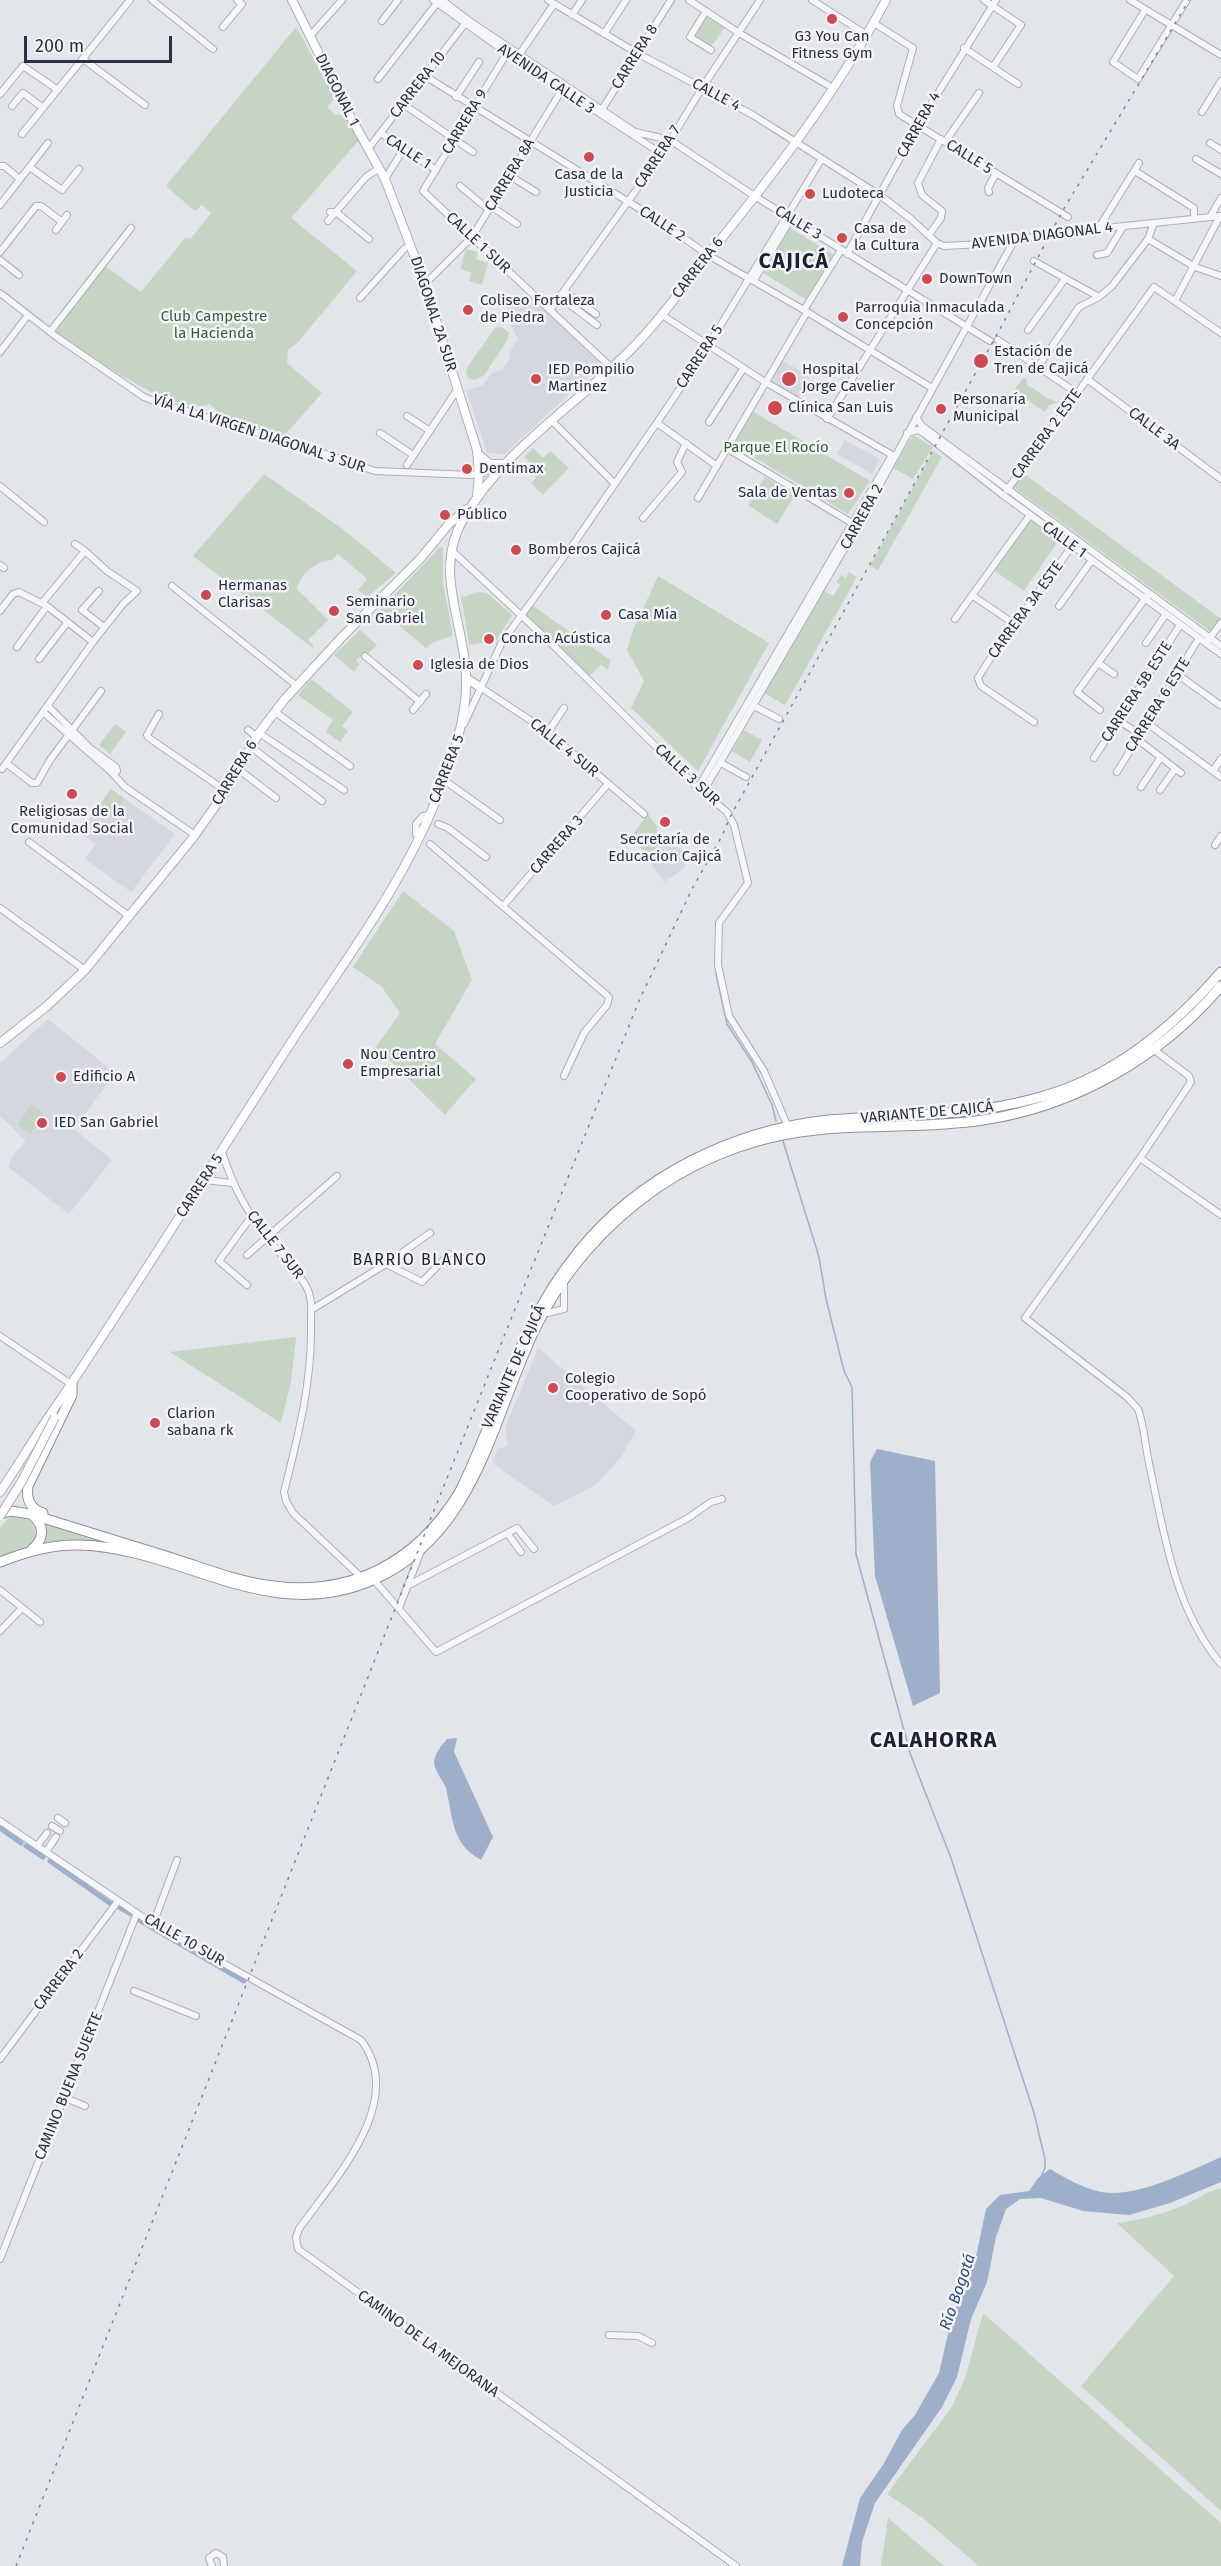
<!DOCTYPE html>
<html>
<head>
<meta charset="utf-8">
<style>
	body { margin:0 }
	#map { position:relative; width:1221px; height:2566px; overflow:hidden; background:#e2e5ea; font-family:"Fira Sans",sans-serif }
	canvas { display:block }
	.scale { position:absolute; left:24px; top:36px; width:148px; height:27px; box-sizing:border-box; border:3px solid #2a3142; border-top:0; padding-left:8px; font-size:18px; line-height:21px; white-space:nowrap; color:#2a3142; -webkit-text-stroke:4px #f2f4f8; paint-order:stroke }
</style>
</head>
<body>
<div id="map">
<canvas width="1221" height="2566"></canvas>
<div class="scale">200 m</div>
</div>
<script>
const ctx = document.querySelector('canvas').getContext('2d');
ctx.lineJoin = 'round';
function fillPath(path, color) { ctx.fillStyle = color; ctx.fill(path, 'evenodd'); }
function trace(path, color, width, dash) { ctx.strokeStyle = color; ctx.lineWidth = width; ctx.lineCap = dash ? 'butt' : 'round'; ctx.setLineDash(dash || []); ctx.stroke(path); }
function label(font, color, halo, rows, align = 'center') {
  ctx.font = font + ' "Fira Sans",sans-serif'; ctx.lineWidth = 5; ctx.setLineDash([]); ctx.textBaseline = 'middle'; ctx.strokeStyle = halo; ctx.fillStyle = color; for (const [text, x, y, turn = 0] of rows) {
    ctx.save(); ctx.translate(x, y); ctx.rotate((+turn || 0) * Math.PI / 180); ctx.textAlign = isNaN(turn) ? turn : align; if (halo) ctx.strokeText(text, 0, 0); ctx.fillText(text, 0, 0); ctx.restore();
  }
}
const built = new Path2D(`
	M528 295 598 361 596 369 505 454 487 453 466 390 482 386 492 373 502 369 510 359 508 355 518 339 509 322 507 305Z
	M782 360 810 377 797 397 769 380Z
	M845 440 880 459 872 474 837 454Z
	M111 789 175 834 131 892 85 859 96 844 80 833Z
	M648 814 657 827V835L686 853 684 858 687 860 683 869 664 882 632 835Z
	M48 1019 115 1073 74 1129 112 1160 69 1214 8 1167 13 1155 26 1141 0 1116V1063Z
	M538 1348 636 1431 621 1457 597 1484 554 1506 492 1463 498 1449 508 1446 505 1428Z`);
const green = new Path2D(`
	M707 15 725 27 714 43 709 46 693 37Z
	M296 27 332 91 333 100 327 107 335 115C348 111 353 130 359 140L291 218 357 271 299 341 288 350 287 363 322 393 284 436 221 416 210 404C176 419 84 351 55 332L105 266 141 292 185 238H191L211 213 202 205 195 211 166 186Z
	M790 228 834 255 807 300 763 273Z
	M466 249 478 252 476 259 488 263 482 285 469 281 471 273 460 269Z
	M501 327 509 332 508 339 484 375 475 380 468 378 466 371 468 366 495 328Z
	M1023 378H1026L1027 385C1039 391 1045 399 1059 402L1049 405 1045 412 1014 391Z
	M752 411 870 481 848 514 734 445Z
	M913 435 933 447 913 479 893 468Z
	M533 448 543 458 550 451 569 468 543 495 531 483 536 478 533 475 538 470 524 457Z
	M933 451 942 457 878 570 870 566Z
	M1023 473 1221 619 1211 632 1012 486Z
	M264 474 344 530 396 573 367 597 358 590 367 579 338 554 332 560C316 561 300 574 297 589L328 620 308 640 314 646 313 648 193 556Z
	M765 477 795 495 777 524 748 505Z
	M1030 519 1059 540 1024 591 993 570Z
	M440 547 443 548V583L453 636 434 642 426 648 380 610Z
	M849 572 857 577 785 705 764 693 824 591 833 596 840 585 837 582 841 575 846 578Z
	M658 576 769 643 698 771 631 708 644 681 627 650 634 628Z
	M477 592 487 593 512 615 497 640 469 645 461 594 464 597Z
	M533 606 610 660 608 670 601 665 589 676 525 615Z
	M360 630 377 645 362 659 360 656 356 660 359 664 354 672 334 655Z
	M311 679 351 710 352 713 342 726 348 731 340 742 326 732 333 720 298 695Z
	M115 724 126 732 110 754 99 745Z
	M744 730 762 740 750 762 732 751Z
	M111 789 125 799 111 817 98 808Z
	M648 814 657 827V835L670 843 666 847 656 841 653 846 657 849 649 859 632 835Z
	M403 891 454 931 472 980 435 1044 476 1079 445 1115 376 1047 400 1013 382 987 353 967Z
	M32 1104 44 1113 30 1134 17 1125Z
	M296 1337 291 1382 281 1423 170 1352Z
	M10 1516C14 1516 20 1516 24 1518 35 1521 40 1538 30 1545 24 1551 8 1556 0 1561V1528Z
	M45 1524 113 1544 72 1540 45 1542Z
	M1221 2188V2511L1081 2386 1174 2276 1117 2223C1139 2220 1161 2215 1182 2206 1196 2200 1206 2192 1221 2188Z
	M983 2313 1221 2523V2566H979L924 2519 887 2494 951 2408 965 2378Z
	M888 2518 944 2566H881Z`);
const water = new Path2D(`
	M877 1449 935 1461 940 1693 913 1706 875 1576 870 1462Z
	M457 1738 454 1752 493 1837 481 1860C451 1844 453 1817 446 1788 443 1780 435 1772 434 1763 434 1754 442 1745 447 1739Z
	M1221 2157V2182L1170 2203 1129 2215 1083 2211 1041 2198 1020 2199 1006 2209 996 2237 987 2282 971 2319 957 2377 942 2407 875 2503 862 2542 860 2566H842L860 2498 883 2465 902 2430 915 2415 939 2373 951 2321 977 2252 986 2209 1000 2195 1029 2191 1038 2178 1050 2169C1065 2178 1083 2188 1101 2192 1135 2199 1189 2171 1221 2157Z`);
const stream = new Path2D(`
	M716 974 727 1024 752 1062 772 1105 776 1121
	M783 1141 819 1257 826 1299 844 1371 852 1387 856 1554 911 1756 951 1858 1034 2113 1045 2159V2168L1041 2177`);
const canal = new Path2D(`
	M0 1828 21 1843
	M26 1846 43 1857
	M50 1861 111 1904
	M119 1907 131 1914
	M139 1920 244 1981`);
const minor = new Path2D(`
	M152 0 213 49
	M433 0 507 53 662 154
	M442 0 468 20 635 132 670 140 756 197 990 341
	M548 0 637 53 753 115 881 196 911 219 937 243 944 246 982 244 1086 230 1221 216
	M689 0 739 33 833 88
	M812 0 867 35
	M984 0 1021 25 993 67
	M1130 0 1221 55
	M1145 10 1113 62 1138 79 1187 0
	M706 11 690 37 711 50
	M572 15 582 0
	M382 21 398 0
	M874 23 913 48 897 106 899 114 1068 217
	M223 27 242 4 237 0
	M604 34 626 0
	M310 36 342 0
	M964 48 1018 84
	M507 53 423 191 616 372
	M519 55 554 4
	M83 59 145 105
	M425 76 661 222 708 255 804 310 932 388
	M378 79 437 3
	M0 94 23 66 58 90
	M456 97 479 62
	M403 104 473 152
	M12 106 23 93 43 108
	M601 111 671 0
	M1202 112 1221 81
	M381 133 436 170
	M22 134 130 0
	M945 142 979 93
	M1210 143 1221 150
	M368 149 467 21
	M1196 159 1221 174
	M0 166H4L20 179
	M31 168 62 190 79 169
	M1135 171 1194 208V219
	M510 176 536 192
	M385 179 403 150
	M460 186 489 210
	M989 192 988 188 996 173
	M0 205 48 143
	M491 206 517 224
	M330 212H336L369 239
	M1210 217 1221 198
	M328 221 366 177 379 168
	M1098 229 1139 163
	M56 230 67 215
	M929 235 941 218 942 211 922 195 918 183 941 139
	M1148 239 1195 267 1221 276
	M0 252 36 206H41L62 222
	M847 254 918 125 996 0
	M1097 255 1107 253 1123 227
	M0 260 19 275
	M1034 261 1099 297
	M754 280 791 219
	M424 285 472 237 563 88
	M564 291 596 314
	M0 293 58 338 144 397 154 401 308 448 375 471 472 475 484 473 494 465
	M560 297 597 325
	M360 298 405 248
	M1175 301 1220 216
	M551 309 662 154 702 88 760 0
	M804 310 841 250
	M662 315 765 382 894 456
	M1028 330 1065 279
	M50 332 131 228
	M998 340 1077 393
	M0 352 28 315
	M1038 367 1079 307 1099 297 1112 286 1148 239 1154 223
	M1087 379 1221 479
	M407 416 430 431
	M916 417 922 426 1221 646
	M827 419 937 243
	M552 421 615 484
	M709 422 743 369
	M657 423 717 466
	M380 433 413 455
	M907 433 918 430 922 432 1003 495 1221 654
	M728 449 852 523
	M407 465 457 390
	M0 486 44 522
	M1007 490 1154 287 1221 333
	M698 498 807 312
	M643 518 682 472 677 462 686 443
	M451 550 553 645 698 788 727 812 734 825 748 883 719 923 718 965 729 1016 764 1071 788 1127
	M0 565 4 568
	M172 586 297 686
	M99 591 82 610 104 627
	M973 596 1016 625
	M42 603 85 551 75 544
	M1059 606 1092 560
	M0 611 13 594 19 592 47 606 93 642
	M955 619 1030 515
	M1209 639 1221 623
	M1146 643 1166 614
	M17 647 47 606
	M365 656 420 702
	M39 659 67 623
	M1098 663 1114 674
	M1177 674 1220 705
	M480 687 548 732 644 814
	M48 706 91 749 116 767 117 771 113 774 109 770 113 766
	M754 706 779 719
	M413 710 426 694
	M1100 710 1077 692 1147 596
	M43 712 109 770
	M275 712 350 766
	M159 714 147 735 149 738 226 791
	M1119 721 1140 734
	M1034 722 981 686 978 678 993 654 1075 542
	M1147 723 1221 777
	M464 724 502 642 577 539 669 405 708 346 821 160
	M248 730 257 737
	M548 732 564 708
	M259 733 344 790
	M1137 739 1181 773
	M251 747 322 801
	M1094 758 1180 625
	M6 763 32 783H37L50 760 101 691
	M721 763 746 777
	M2 769 93 642 123 604 137 591 107 571 85 551
	M238 769 276 798
	M1213 771 1221 759
	M1117 772 1199 638
	M113 774 125 787 195 835
	M444 780 500 820
	M1141 787 1161 757
	M698 788 892 455
	M1160 790 1175 769
	M703 792 847 544 1015 239
	M438 824 448 828 486 857
	M419 838 416 834V824L423 816 430 815
	M29 842 129 916
	M430 844 609 997 607 1005 584 1033 564 1076
	M1215 845 1221 836
	M504 905 608 784
	M0 908 85 970
	M1153 1049 1189 1076 1191 1082 1140 1158 1025 1318 1127 1397 1138 1409C1144 1425 1145 1445 1149 1463 1164 1533 1174 1608 1221 1664
	M222 1152C234 1190 249 1216 275 1247 285 1259 298 1272 306 1286 313 1298 311 1312 311 1326 312 1383 298 1436 284 1492L286 1501 293 1513 361 1577
	M1140 1158 1221 1215
	M204 1180 232 1183
	M247 1255 337 1176
	M386 1264 422 1282 449 1254
	M247 1285 219 1261 251 1217
	M564 1309V1282
	M311 1310 386 1264 430 1233
	M543 1314 564 1309
	M0 1336 71 1384
	M508 1534 521 1552
	M374 1580 436 1652 688 1518 711 1502 722 1499
	M407 1586 517 1528 534 1549
	M0 1590 40 1622
	M399 1608 421 1551
	M0 1631 22 1608
	M58 1818 65 1823
	M0 1821 153 1924 361 2040C408 2102 334 2179 299 2229L296 2237 298 2249 736 2566
	M52 1826 60 1831
	M37 1846 47 1833
	M46 1852 56 1837
	M153 1924 177 1860
	M134 1991 196 2016
	M0 2059 118 1901
	M65 2098 85 2106
	M0 2259 137 1913
	M609 2335 638 2336 652 2343
	M212 2566 209 2558 216 2553 223 2557 224 2566`);
const secondary = new Path2D(`
	M292 0 349 114 385 179 422 276 477 450 479 475 477 497
	M478 454 490 464H506
	M466 678 480 687
	M0 1043 47 1006 85 970 192 839 226 791 259 733 284 700 342 637 420 559 449 524 467 509
	M0 1492C20 1463 38 1431 59 1402 139 1283 214 1161 292 1041 344 962 403 885 438 795 453 756 468 717 466 674 463 619 433 570 464 518 506 445 584 401 640 340 666 312 689 280 713 249 777 170 838 90 886 0`);
const trunk = new Path2D(`
	M43 1513C30 1509 26 1499 28 1486L72 1395V1384
	M0 1514 11 1511 30 1514C76 1528 123 1543 169 1557 201 1567 233 1580 266 1585 349 1598 415 1564 459 1493 500 1411 518 1325 578 1252 639 1176 733 1130 829 1120 897 1114 967 1117 1033 1099 1110 1080 1171 1030 1221 972
	M32 1549C44 1540 45 1526 33 1516
	M0 1562C26 1552 52 1544 80 1545 182 1548 268 1626 373 1580 476 1535 491 1421 535 1329 561 1274 606 1223 657 1188 695 1162 742 1142 788 1134 853 1122 919 1130 983 1120 1076 1106 1161 1057 1221 986`);
const rail = new Path2D(`
	M16 2566 435 1508 639 1001 692 889 722 836 730 817 1001 327 1062 212 1189 0`);
const secondaryBridge = new Path2D(`
	M0 1516 22 1481 55 1417`);
const markers = [
	[832,19,6,"#ce4950"],
	[589,157,6,"#ce4950"],
	[810,194,6,"#ce4950"],
	[842,238,6,"#ce4950"],
	[927,279,6,"#ce4950"],
	[468,310,6,"#ce4950"],
	[843,317,6,"#ce4950"],
	[981,361,8,"#ce4950"],
	[536,379,6,"#ce4950"],
	[789,379,8,"#ce4950"],
	[775,408,8,"#ce4950"],
	[941,409,6,"#ce4950"],
	[467,469,6,"#ce4950"],
	[849,493,6,"#ce4950"],
	[445,515,6,"#ce4950"],
	[516,550,6,"#ce4950"],
	[206,595,6,"#ce4950"],
	[334,611,6,"#ce4950"],
	[606,615,6,"#ce4950"],
	[489,639,6,"#ce4950"],
	[418,665,6,"#ce4950"],
	[72,794,6,"#ce4950"],
	[665,822,6,"#ce4950"],
	[348,1064,6,"#ce4950"],
	[61,1077,6,"#ce4950"],
	[42,1123,6,"#ce4950"],
	[553,1388,6,"#ce4950"],
	[155,1423,6,"#ce4950"]
];
const poiNames = [
	["G3 You Can",832,37,"center"],
	["Fitness Gym",832,54,"center"],
	["Casa de la",589,175,"center"],
	["Justicia",589,192,"center"],
	["Ludoteca",822,194],
	["Casa de",854,229],
	["la Cultura",854,246],
	["DownTown",939,279],
	["Coliseo Fortaleza",480,301],
	["de Piedra",480,318],
	["Parroquia Inmaculada",855,308],
	["Concepción",855,325],
	["Estación de",994,352],
	["Tren de Cajicá",994,369],
	["IED Pompilio",548,370],
	["Martinez",548,387],
	["Hospital",802,370],
	["Jorge Cavelier",802,387],
	["Personaría",953,400],
	["Municipal",953,417],
	["Clínica San Luis",788,408],
	["Dentimax",479,469],
	["Sala de Ventas",837,493,"right"],
	["Público",457,515],
	["Bomberos Cajicá",528,550],
	["Hermanas",218,586],
	["Clarisas",218,603],
	["Seminario",346,602],
	["San Gabriel",346,619],
	["Casa Mía",618,615],
	["Concha Acústica",501,639],
	["Iglesia de Dios",430,665],
	["Religiosas de la",72,812,"center"],
	["Comunidad Social",72,829,"center"],
	["Secretaría de",665,840,"center"],
	["Educacion Cajicá",665,857,"center"],
	["Nou Centro",360,1055],
	["Empresarial",360,1072],
	["Edificio A",73,1077],
	["IED San Gabriel",54,1123],
	["Colegio",565,1379],
	["Cooperativo de Sopó",565,1396],
	["Clarion",167,1414],
	["sabana rk",167,1431]
];
const streetNames = [
	["CARRERA 8",635,57,-58],
	["AVENIDA CALLE 3",546,79,34],
	["CARRERA 10",418,85,-52],
	["DIAGONAL 1",337,90,63],
	["CALLE 4",716,95,28],
	["CARRERA 9",465,122,-59],
	["CARRERA 4",919,125,-61],
	["CALLE 1",408,152,33],
	["CARRERA 7",658,157,-57],
	["CALLE 5",969,157,32],
	["CARRERA 8A",510,175,-59],
	["CALLE 3",798,223,31],
	["CALLE 2",662,224,33],
	["AVENIDA DIAGONAL 4",1042,236,-7],
	["CALLE 1 SUR",478,243,43],
	["CARRERA 6",698,268,-52],
	["DIAGONAL 2A SUR",433,314,72],
	["CARRERA 5",700,357,-57],
	["CALLE 3A",1154,429,37],
	["VÍA A LA VIRGEN DIAGONAL 3 SUR",259,434,18],
	["CARRERA 2 ESTE",1047,434,-54],
	["CARRERA 2",862,517,-61],
	["CALLE 1",1064,540,36],
	["CARRERA 3A ESTE",1026,610,-54],
	["CARRERA 5B ESTE",1137,692,-57],
	["CARRERA 6 ESTE",1158,705,-58],
	["CALLE 4 SUR",564,748,39],
	["CARRERA 5",447,769,-69],
	["CARRERA 6",235,773,-59],
	["CALLE 3 SUR",687,775,43],
	["CARRERA 3",557,845,-49],
	["VARIANTE DE CAJICÁ",927,1113,-5],
	["CARRERA 5",200,1186,-57],
	["CALLE 7 SUR",275,1245,52],
	["VARIANTE DE CAJICÁ",514,1367,-66],
	["CALLE 10 SUR",184,1940,30],
	["CARRERA 2",59,1980,-53],
	["CAMINO BUENA SUERTE",69,2086,-68],
	["CAMINO DE LA MEJORANA",428,2344,36]
];
const parkNames = [
	["Club Campestre",214,317],
	["la Hacienda",214,334],
	["Parque El Rocío",776,448]
];
const neighbourhoodNames = [
	["BARRIO BLANCO",420,1261]
];
const waterNames = [
	["Río Bogotá",958,2292,-71]
];
const districtNames = [
	["CAJICÁ",794,262],
	["CALAHORRA",934,1741]
];
fillPath(built, '#d4d7df');
fillPath(green, '#c6d4c3');
fillPath(water, '#9eafca');
trace(stream, '#9eafca', 1.5);
trace(canal, '#9eafca', 5);
trace(minor, '#abafb8', 8);
trace(secondary, '#abafb8', 10);
trace(trunk, '#8a90a1', 11);
trace(minor, '#f5f6f9', 6);
trace(secondary, '#fff', 8);
trace(trunk, '#fff', 9);
trace(rail, '#7c8294', 1.5, [3, 6]);
trace(secondaryBridge, '#abafb8', 10, []);
trace(secondaryBridge, '#fff', 8);
for (const [x, y, r, color] of markers) { const dot = new Path2D(); dot.arc(x, y, r, 0, 2 * Math.PI); ctx.fillStyle = color; ctx.fill(dot); trace(dot, '#f2f4f8', 2); }
label('15px', '#2a3142', '#f2f4f8', poiNames, 'left');
label('15px', '#2a3142', '#f2f4f8', streetNames);
label('15px', '#3b5e37', '#f2f4f8', parkNames);
ctx.letterSpacing = '1.5px';
label('16px', '#1c2233', '#f2f4f8', neighbourhoodNames);
ctx.letterSpacing = '0px';
label('italic 16px', '#344b76', '#f2f4f8', waterNames);
ctx.letterSpacing = '1.5px';
label('bold 21px', '#1c2233', '#f2f4f8', districtNames);
ctx.letterSpacing = '0px';
</script>
</body>
</html>
